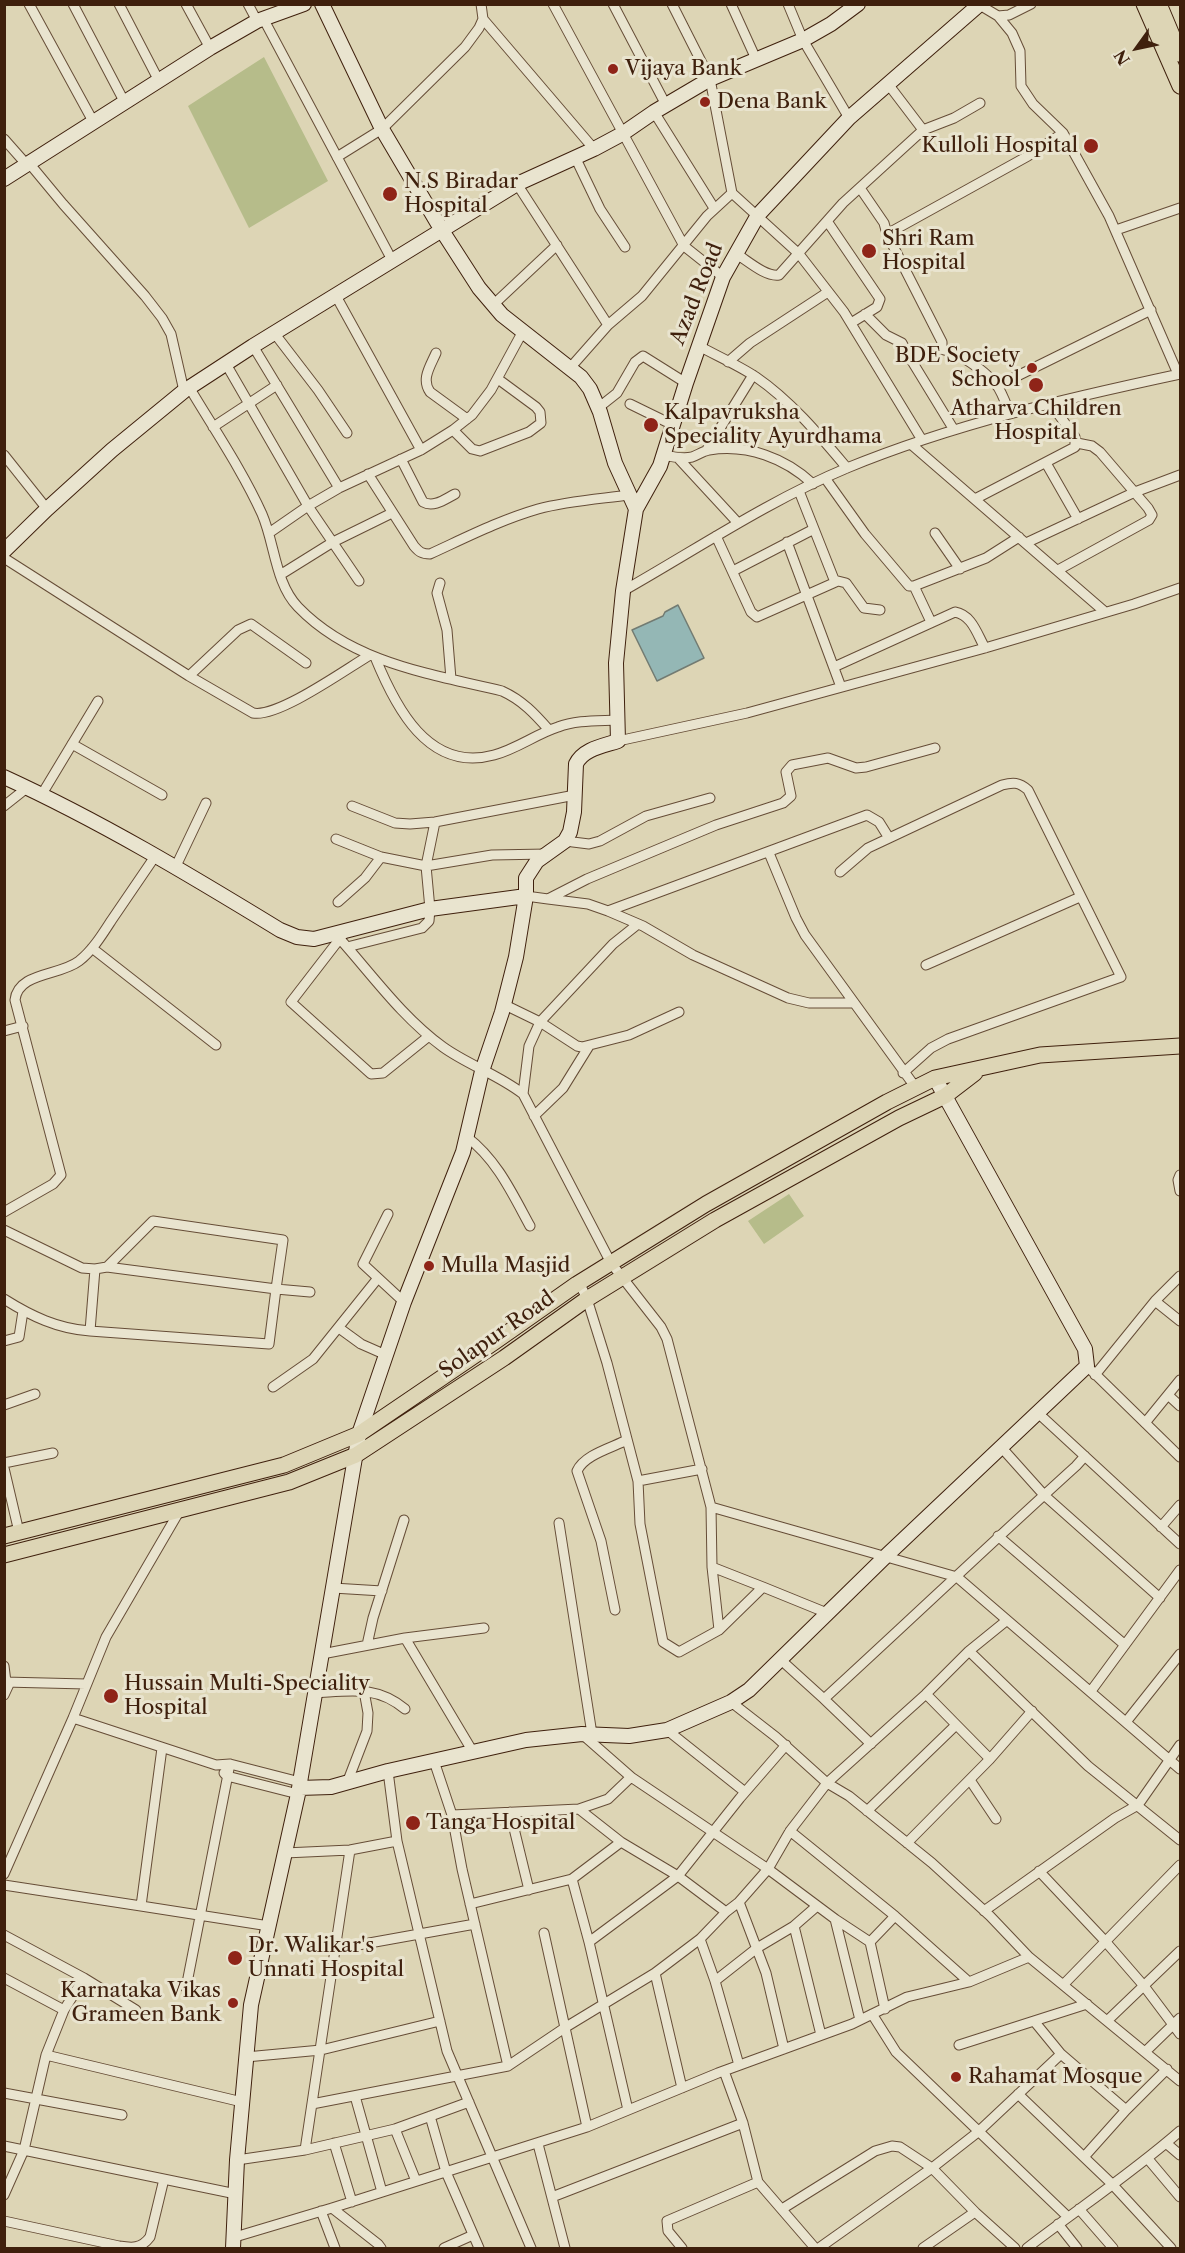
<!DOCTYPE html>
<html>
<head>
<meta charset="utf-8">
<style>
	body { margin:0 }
	#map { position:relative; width:1185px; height:2253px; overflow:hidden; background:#ddd5b5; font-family:"Libre Caslon Text",serif }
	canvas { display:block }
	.frame { position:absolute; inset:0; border:6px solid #3f200d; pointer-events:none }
	.north { position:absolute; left:1107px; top:18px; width:60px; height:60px; -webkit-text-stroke:4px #e9e4cf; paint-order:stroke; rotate:237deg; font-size:16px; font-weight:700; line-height:24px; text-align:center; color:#3f200d }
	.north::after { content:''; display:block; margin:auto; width:21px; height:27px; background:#3f200d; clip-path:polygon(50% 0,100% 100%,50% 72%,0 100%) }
</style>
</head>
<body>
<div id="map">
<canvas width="1185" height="2253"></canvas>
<div class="frame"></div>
<div class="north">N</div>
</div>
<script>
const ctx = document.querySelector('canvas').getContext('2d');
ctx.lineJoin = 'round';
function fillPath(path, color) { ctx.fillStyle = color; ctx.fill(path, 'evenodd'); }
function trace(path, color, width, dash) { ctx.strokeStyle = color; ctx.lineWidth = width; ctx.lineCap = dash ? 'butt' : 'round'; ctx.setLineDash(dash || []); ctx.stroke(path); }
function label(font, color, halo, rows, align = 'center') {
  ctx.font = font + ' "Libre Caslon Text",serif'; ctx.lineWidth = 6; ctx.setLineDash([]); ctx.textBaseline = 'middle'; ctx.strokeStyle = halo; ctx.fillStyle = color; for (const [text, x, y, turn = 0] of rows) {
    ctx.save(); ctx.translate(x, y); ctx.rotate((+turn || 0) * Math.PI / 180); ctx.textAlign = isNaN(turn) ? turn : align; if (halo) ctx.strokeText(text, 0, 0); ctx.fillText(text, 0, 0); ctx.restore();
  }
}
const green = new Path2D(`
	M264 57 328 181 249 228 188 106Z
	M789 1194 804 1216 764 1244 748 1221Z`);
const water = new Path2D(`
	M678 605 704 658 657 681 632 630 663 616 665 612Z`);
const street = new Path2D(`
	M29 4 94 123
	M73 4 125 103
	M119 4 159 81
	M186 4 210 48
	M248 4 257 21
	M553 4 684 246 723 277
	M613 4 666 105
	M672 4 710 79 732 193 799 254 844 312 922 440
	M731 4 756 59
	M788 4 803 40 849 118
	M978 4 998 16 1012 33 1020 51 1021 86 1033 104 1063 133 1109 216 1178 374
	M998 16 1009 15 1031 4
	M263 18 392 260
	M483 19 594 149
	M888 84 923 130
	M654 112 714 208
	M4 139 27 165
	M337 157 382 129 465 47 479 28 483 19 481 4
	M576 159 600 209 625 247
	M29 163 63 204 145 296 162 318 171 334 184 391
	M517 184 608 325
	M860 188 884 223 887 234 942 342V349
	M827 221 880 299 877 307 851 323
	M1116 230 1180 208
	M887 234 1028 156 1063 133
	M735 253C747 260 765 277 779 275L843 203 923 130 954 118 980 103
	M336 296 421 450
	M493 305 557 245
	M865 314 886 335 902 343 910 358 954 430
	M275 334 318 390 347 433
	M253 346 339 488
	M699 346C717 356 738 365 756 377 791 401 820 436 847 468
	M436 353C430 367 421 379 430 392L467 419
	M910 358C918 353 931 347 941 349 960 353 982 369 996 384 1002 392 1006 404 1010 414
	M728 362 750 343 828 292
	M226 364 308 506 359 581
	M570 368 608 325 642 296 707 216 732 193
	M997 386 1151 310
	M189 387C214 429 242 470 262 514 275 544 275 583 298 607 352 663 431 674 502 691 522 700 535 714 549 730
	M630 404 673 425
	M598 408 617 393 635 362 643 356 686 383
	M213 427 277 385
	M453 430 472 449 480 451 529 432 541 423 540 412 536 407 498 379
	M912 445 1105 612
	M706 451 753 375
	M4 455 47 509
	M664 455C673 457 682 459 692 457 698 455 703 451 709 450 748 444 785 458 813 484
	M678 458 738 523
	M401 459 423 502C434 508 445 499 455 494
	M1046 463 1078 519
	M368 474 414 546C419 552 422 554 430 554 465 538 500 520 538 509 567 501 599 499 629 495
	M825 478 865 534 909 586H914L986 558 1019 537
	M799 491 835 582
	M975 499 1075 447V437L1051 404
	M269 533 308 506 339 488 421 450 453 430 472 415 491 390 523 331
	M935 533 960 569
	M716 536 751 612 757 617 838 581 846 583 864 608 880 610
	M787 542 841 687
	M1026 543 1135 492 1180 475
	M4 558 189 676 253 713C278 718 346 669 370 655
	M1058 570 1149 520 1152 515 1148 508 1100 452 1092 446 1077 443
	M733 571 814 529
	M280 575 333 542 392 513
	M440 583 437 593 447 630 451 679
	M914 586 931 622
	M623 591C697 549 768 501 847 468 954 424 1068 398 1180 374
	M375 657C395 706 428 773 494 755 517 749 536 734 558 727 576 720 598 721 617 720
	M834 667 955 612C972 615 977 634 985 648
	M189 676 238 630 251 624 306 663
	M618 741 747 713 985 648 1134 604 1180 588
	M72 744 162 795
	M42 794 98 701
	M4 806 28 787
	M352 806 395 823 410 824 435 822 575 795
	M336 839 381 857 426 866 492 855 547 854
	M565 841 589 844 600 841 646 816 710 798
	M769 853 796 918 805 935 916 1088
	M176 866 206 803
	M840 872 868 848 1002 785C1013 782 1019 782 1028 790L1121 977 948 1039 931 1048 903 1073
	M526 896 548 899 587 879 716 825 783 803 791 796 786 772 792 765 828 758 856 768 866 767 935 748
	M548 899 588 904 608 911 643 926 693 955 788 998 809 1003H854
	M338 902 365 878 381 857
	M608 911 867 815 879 822 889 838
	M638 924 613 944 540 1022 529 1046 523 1094 611 1263 661 1327 667 1339 711 1507 712 1567 719 1630
	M345 932 291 1002 371 1074 383 1073 429 1036
	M340 939C373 976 402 1017 443 1047 468 1065 499 1075 523 1094
	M347 947 422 928 429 921 430 909 426 866 435 822
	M92 948 216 1045
	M926 965 1080 897
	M503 1004 540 1022 577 1046 582 1047 629 1035 679 1012
	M4 1031 23 1026
	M534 1116 563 1088 589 1046
	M467 1137C497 1160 512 1193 530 1226
	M1180 1175 1178 1180 1180 1191
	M4 1212 53 1184 61 1175 15 1000C18 972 60 976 79 961 92 951 102 935 111 921 126 899 141 877 156 855
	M388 1214 363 1264 404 1302
	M4 1230 82 1268 95 1269 107 1267 276 1289 269 1344 90 1331 95 1269
	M107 1267 153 1221 283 1240 276 1289 310 1292
	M579 1282 587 1299 607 1363 638 1481 640 1524 663 1642 679 1652 719 1630 763 1587 827 1613
	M4 1299C31 1316 58 1329 90 1331
	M1155 1301 1180 1321
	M339 1328 361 1344 386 1355
	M4 1341 19 1337 23 1311
	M1092 1371 1180 1457
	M1095 1375 1155 1301 1180 1276
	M273 1387 313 1359 378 1278
	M1168 1395 1180 1406
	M4 1405 35 1394
	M1038 1413 1180 1544
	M1145 1423 1180 1380
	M1001 1447 1044 1495 1160 1598
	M4 1463 53 1453
	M4 1468 19 1532
	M638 1481 702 1469
	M711 1507 957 1577 1180 1769
	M559 1523 592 1734
	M1161 1527 1180 1505
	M998 1536 1125 1645
	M712 1567 763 1587
	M333 1588 382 1591
	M615 1610 601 1541 577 1471C584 1455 611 1448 627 1440
	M405 1638 473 1752
	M367 1645 373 1618 404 1520
	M969 1651 1088 1766 1180 1840
	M322 1654 405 1638 484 1628
	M781 1660 824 1699C908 1622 991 1543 1076 1466L1085 1456
	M4 1666 6 1682
	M4 1682 86 1684
	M1091 1691 1180 1570
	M315 1693C350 1691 376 1685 405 1709
	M926 1694 990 1759
	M4 1695 10 1682
	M824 1699 871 1744
	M731 1702 776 1737 827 1783 849 1796 932 1863 990 1916 1029 1957
	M73 1718 216 1765 230 1764 300 1782
	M1126 1722 1180 1654
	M667 1730 745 1792
	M434 1761 452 1815 462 1869 508 2066
	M388 1771 397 1841 447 2051 531 2248
	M224 1773 227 1776 298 1794
	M631 1777 768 1869 835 1919 860 2020
	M970 1780 996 1819
	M347 1783 367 1731 368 1713 364 1691
	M579 1809 608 1799 631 1777 582 1734
	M867 1811 956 1725
	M510 1812 529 1890
	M452 1815 579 1809 621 1842
	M790 1831 895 1916 870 1942 885 2009
	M907 1843 990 1759 1032 1711
	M285 1853 350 1850 397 1841
	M1039 1871 1105 1941 1144 1986 1180 2034
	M4 1874 73 1718 106 1637 180 1510
	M4 1885 141 1906 162 1748
	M470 1904 572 1879
	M141 1906 269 1926
	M817 1906 794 1926 821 2035
	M984 1911 1115 1818 1138 1805 1180 1745
	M895 1916 969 1982
	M835 1919 870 1942
	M544 1933 587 2127
	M4 1935 84 1978 64 2010 46 2055 24 2150 4 2195
	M700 1939 715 1981 739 2065
	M589 1942 678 1876 740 1798 786 1745
	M336 1949 475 1924
	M4 1978 64 2010
	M84 1978 136 2010
	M715 1981 757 1948 794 1926
	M1064 1984 1180 1865
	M186 1988 230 1764
	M872 2014 896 2052 1068 2217
	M1034 2021 1061 2054
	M1107 2021 1180 1951
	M959 2045 1087 2004
	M784 2049 766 1973 739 1902 768 1869 790 1831 827 1783 926 1694 969 1651 1006 1621
	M1145 2052 1180 2018
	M46 2055 242 2102
	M246 2057 321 2050 440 2021
	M724 2071 743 2123 758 2182 815 2248
	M682 2088 655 1973 700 1939 726 1912 739 1902
	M4 2093 122 2115
	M1018 2094 1112 2184 1171 2248
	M355 2096 382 2192
	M312 2104 508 2066 566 2027 655 1973
	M628 2110 589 1942 572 1879 621 1842 678 1876 726 1912
	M430 2116 446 2172 479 2248
	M395 2129 416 2181
	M334 2143 352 2202
	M1166 2143 1180 2155
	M538 2144 565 2248
	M4 2146 236 2194
	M305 2150 350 1850
	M1084 2157 1126 2110
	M1148 2159 1180 2197
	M237 2160 305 2150 395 2129 469 2102
	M552 2197 743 2123
	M332 2208 378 2244 381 2248
	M782 2209 875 2151 892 2146 900 2147 932 2168 819 2248
	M1079 2209 1113 2248
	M321 2211 335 2248
	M975 2212 1015 2248
	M4 2221 119 2246C132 2248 141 2249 150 2237L164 2179
	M1058 2224 1077 2248
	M235 2237 332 2208 587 2127 718 2073 852 2024 907 1997 969 1982 1029 1957 1180 2081
	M444 2248 473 2235
	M682 2248 668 2231 667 2221 758 2182
	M923 2248 975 2212 932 2168 978 2132 1061 2054 1126 2110 1167 2069
	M1027 2248C1078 2209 1132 2173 1180 2131`);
const secondary = new Path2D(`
	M4 179 210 48 257 21 304 4
	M636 509 660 466 686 383 723 277 758 215 849 118 980 4
	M4 551 47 509 112 450 184 391 253 346 517 184 594 149 622 134 654 112 710 79 803 40 831 24 858 4
	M4 777C100 821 190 875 280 930L297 937 314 939 430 909 526 896
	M299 1788 331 1787 388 1771 526 1740 582 1734 629 1736 667 1730 731 1702 749 1690 886 1556 1087 1366 1085 1349 935 1078
	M233 2248 237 2160 251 2005 298 1794 359 1434 404 1302 463 1152 482 1071 502 1012 516 957 526 896V878L537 861 565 841 570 832 574 812 576 764C583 749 603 746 618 741L616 663 623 591 636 509 615 463 600 412 590 389 581 377 502 315 479 288 441 229 382 129 322 4`);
const primary = new Path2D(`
	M1144 4 1180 86
	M1159 4 1180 54
	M4 1536 284 1465 359 1434 493 1343 577 1284 706 1204 887 1102 935 1078 1040 1055 1180 1046
	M4 1555 289 1482 356 1455 504 1358 587 1299 715 1220 899 1118 945 1096 975 1073`);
const markers = [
	[613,69,6,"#8f2418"],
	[705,102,6,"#8f2418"],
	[1091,146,8,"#8f2418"],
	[390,194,8,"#8f2418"],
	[869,251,8,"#8f2418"],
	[1032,368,6,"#8f2418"],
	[1036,385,8,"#8f2418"],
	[651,425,8,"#8f2418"],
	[429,1266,6,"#8f2418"],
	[111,1696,8,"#8f2418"],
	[413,1823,8,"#8f2418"],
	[235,1958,8,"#8f2418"],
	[233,2003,6,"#8f2418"],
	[956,2077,6,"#8f2418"]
];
const poiNames = [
	["Vijaya Bank",625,69],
	["Dena Bank",717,102],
	["Kulloli Hospital",1078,146,"right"],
	["N.S Biradar",404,182],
	["Hospital",404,206],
	["Shri Ram",882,239],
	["Hospital",882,263],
	["BDE Society",1020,356,"right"],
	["School",1020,380,"right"],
	["Atharva Children",1036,409,"center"],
	["Hospital",1036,433,"center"],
	["Kalpavruksha",664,413],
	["Speciality Ayurdhama",664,437],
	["Mulla Masjid",441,1266],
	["Hussain Multi-Speciality",124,1684],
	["Hospital",124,1708],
	["Tanga Hospital",426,1823],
	["Dr. Walikar's",248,1946],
	["Unnati Hospital",248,1970],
	["Karnataka Vikas",221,1991,"right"],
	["Grameen Bank",221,2015,"right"],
	["Rahamat Mosque",968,2077]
];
const streetNames = [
	["Azad Road",697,294,-68],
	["Solapur Road",497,1335,-35]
];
fillPath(green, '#b6bc8a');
fillPath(water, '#94b7b5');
trace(water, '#727b72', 1.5);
trace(street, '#664d37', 11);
trace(secondary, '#3f200d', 16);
trace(primary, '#3f200d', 17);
trace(street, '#e9e4cf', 9);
trace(secondary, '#e9e4cf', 14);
trace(primary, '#ddd5b5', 15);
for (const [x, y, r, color] of markers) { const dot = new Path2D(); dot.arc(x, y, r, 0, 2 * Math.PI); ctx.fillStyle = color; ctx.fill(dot); trace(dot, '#e9e4cf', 2); }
label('21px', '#3f200d', '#e9e4cf', poiNames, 'left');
label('21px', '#3f200d', '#e9e4cf', streetNames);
</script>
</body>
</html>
